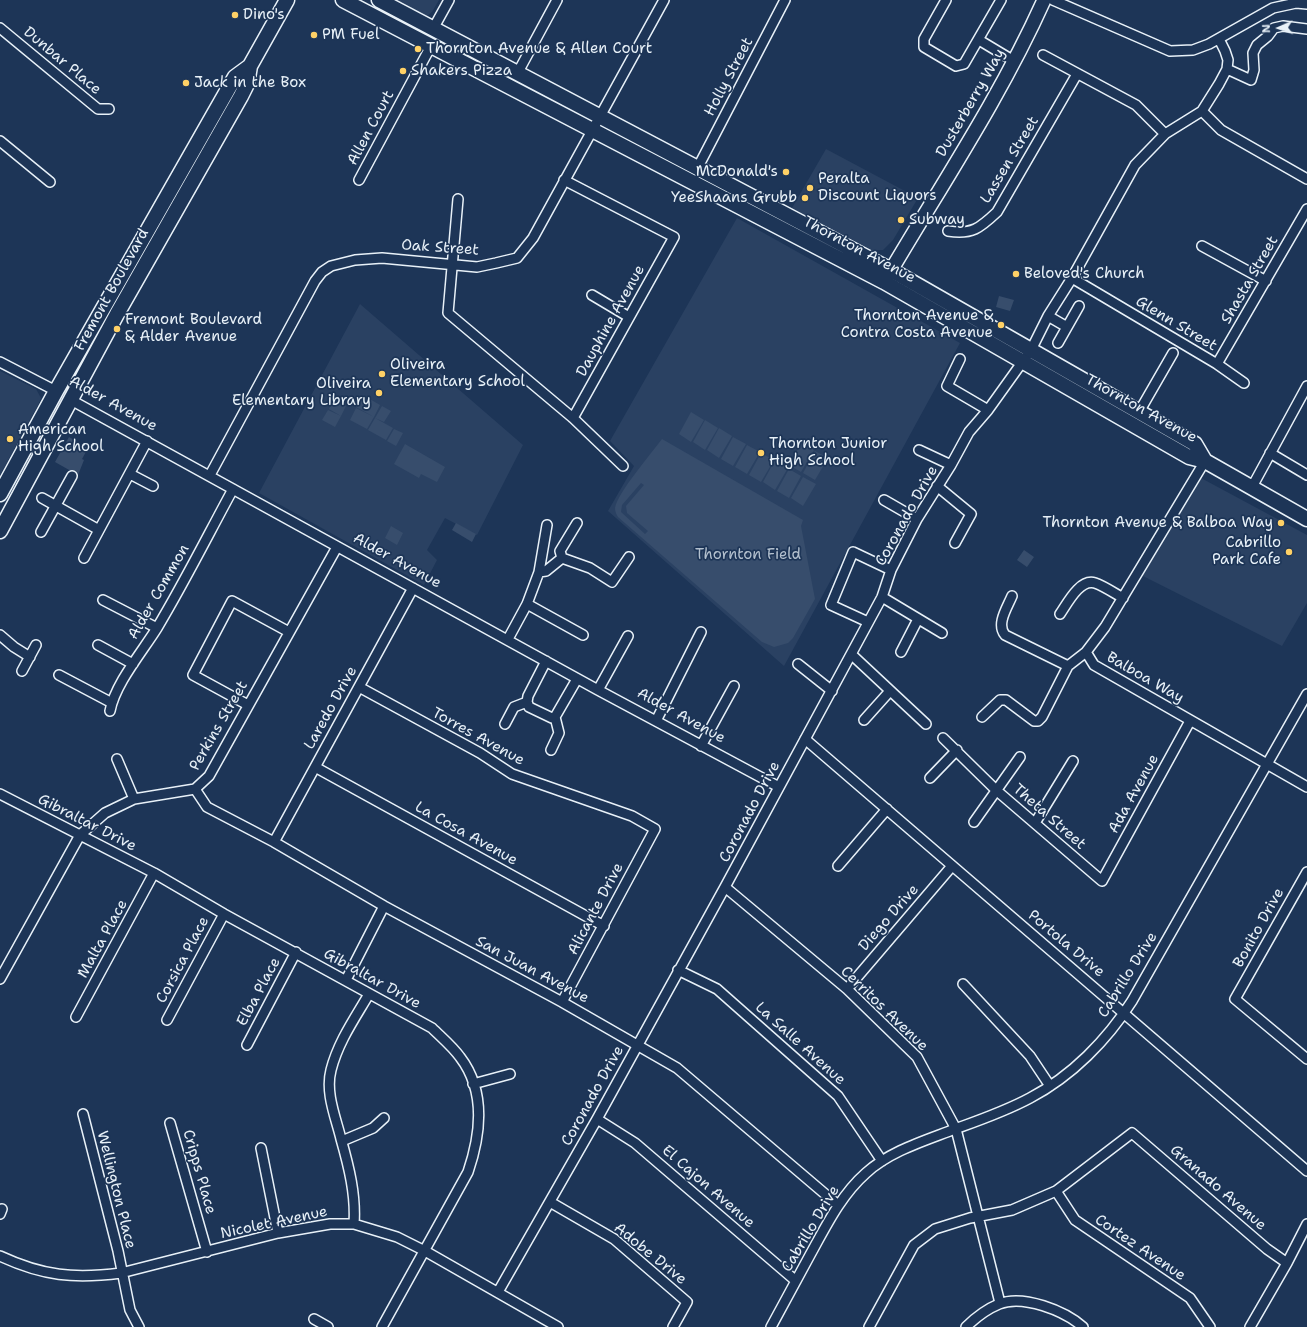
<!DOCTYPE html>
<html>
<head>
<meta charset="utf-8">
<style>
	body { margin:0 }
	#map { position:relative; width:1307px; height:1327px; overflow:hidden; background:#1d3557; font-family:"Shantell Sans",sans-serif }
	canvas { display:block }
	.north { position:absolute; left:1259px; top:8px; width:40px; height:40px; -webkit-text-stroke:3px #1d3557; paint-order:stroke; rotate:267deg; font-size:11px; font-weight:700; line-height:16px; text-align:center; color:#e8f1f8 }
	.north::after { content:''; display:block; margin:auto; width:14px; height:18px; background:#e8f1f8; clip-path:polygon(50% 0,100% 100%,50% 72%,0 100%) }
</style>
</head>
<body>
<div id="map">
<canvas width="1307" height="1327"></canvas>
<div class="north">N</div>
</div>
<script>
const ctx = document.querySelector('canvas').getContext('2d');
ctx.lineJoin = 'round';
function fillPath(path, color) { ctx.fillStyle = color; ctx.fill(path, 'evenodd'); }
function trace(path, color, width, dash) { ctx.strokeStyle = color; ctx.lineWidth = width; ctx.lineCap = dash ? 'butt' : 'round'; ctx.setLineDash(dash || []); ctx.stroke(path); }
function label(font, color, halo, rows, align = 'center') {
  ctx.font = font + ' "Shantell Sans",sans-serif'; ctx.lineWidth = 3.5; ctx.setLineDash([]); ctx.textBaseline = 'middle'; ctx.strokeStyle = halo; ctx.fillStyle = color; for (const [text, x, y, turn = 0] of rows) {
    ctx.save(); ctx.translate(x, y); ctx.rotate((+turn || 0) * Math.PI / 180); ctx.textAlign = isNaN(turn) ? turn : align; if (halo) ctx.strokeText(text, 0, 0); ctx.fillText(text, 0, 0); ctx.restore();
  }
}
const built = new Path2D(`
	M398 0H439L432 12 427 16Z
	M826 149 918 198 893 240 883 250H872L792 208Z
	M737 218 960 343 784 666 608 511 634 466 610 441Z
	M360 304 523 445 477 535 445 518 427 550 437 560 424 585 259 493Z
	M0 371 36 389 41 398 39 403 0 475Z
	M1201 478 1307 535V603L1282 646 1141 575Z`);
const green = new Path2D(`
	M999 296 1014 300 1010 311 996 307Z
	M363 395 380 405 374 417 356 407Z
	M334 399 346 406 341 416 329 409Z
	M382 406 391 411 384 422 375 418Z
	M356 408 374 417 367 429 350 420Z
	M328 410 341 416 335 427 322 420Z
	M691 412 704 420 691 442 679 434Z
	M375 418 393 428 386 440 368 430Z
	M705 420 718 428 705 450 693 442Z
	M719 428 732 436 719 458 707 450Z
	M394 429 403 433 396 446 387 441Z
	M69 437 88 448 82 459 84 460 78 475 55 462Z
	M733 437 746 444 733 466 721 459Z
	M662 439 803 520 801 526 815 599 793 638 788 643 774 647 762 642 618 517C616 514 615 511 615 508 618 492 651 454 662 439ZM641 483 644 485 626 506 627 513 648 531 645 534 621 512 622 505Z
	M801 443 814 450 801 472 789 465Z
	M405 444 445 467 437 482 421 474 419 478 394 464Z
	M747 445 760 452 747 474 735 467Z
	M815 451 828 458 815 480 803 473Z
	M761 453 774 460 761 482 749 475Z
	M775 460 788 468 775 490 763 482Z
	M789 469 801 476 789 498 777 491Z
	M803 477 816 484 803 506 791 498Z
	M456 523 476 534 472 542 452 530Z
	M391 526 403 533 397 545 385 538Z
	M1024 550 1034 557 1027 567 1017 560Z`);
const street = new Path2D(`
	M946 0 924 39V47L956 66 964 64 1001 0
	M1053 0 1170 51 1193 50 1209 44 1273 8 1296 3 1307 4
	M0 28 98 109H109
	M433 29 449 0
	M979 40 1014 61
	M1043 55 1136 105 1165 134
	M1227 69 1251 80 1254 70 1253 53 1257 45 1268 36 1274 28 1283 26 1307 29
	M517 74 557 0
	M1202 111 1221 130 1307 179
	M0 141 50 182
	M698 167 785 0
	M359 180 431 46
	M564 180 674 237 573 418
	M458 199 448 313 573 418 623 466
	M948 231C972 235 980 228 997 212L1077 74
	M1202 246 1266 281
	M1072 278 1217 364 1244 383
	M592 295 629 317
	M1048 316 1067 327
	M1058 343 1079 306
	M960 359 947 386 988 410
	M0 362 56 391
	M1217 364 1307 209
	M71 400 598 690 779 787
	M1139 412 1173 353
	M919 450 951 465
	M1270 453 1307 475
	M130 474 153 486
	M210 475 315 281 322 272 331 266 355 260 382 258 477 267 496 263 517 258 533 238 664 0
	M937 486 971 514 955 543
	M1252 487 1307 386
	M42 498 99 530
	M884 500 917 519
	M41 532 72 476
	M84 558 147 441
	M562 558 560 551 577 523
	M539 572 546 571 562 558 590 568 612 582 629 557
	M1012 596C1007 608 996 624 1005 635L1068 666
	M882 597 942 633
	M103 600 157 628
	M527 604 583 635
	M1060 614C1067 604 1080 578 1095 583 1104 586 1114 593 1123 598
	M868 622 831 605 853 552 891 570
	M0 635 14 647 30 657
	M508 639 527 604 539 572 547 525
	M98 645 133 664
	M901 652 918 619
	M1086 652 1094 665 1307 787
	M851 654 926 724
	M546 661 528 696 527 702 529 707 552 718 555 717 577 679
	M798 664 832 691
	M22 671 36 645
	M59 675 112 703
	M359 687 480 753 512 774 632 816 655 829 562 1002
	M598 690 628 636
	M248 705 193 675 232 601 289 632
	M110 711C115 684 142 652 157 628 184 583 208 535 233 489
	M982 717 1000 700H1006L1034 721H1038L1042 717 1068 666 1086 652 1105 627 1205 461
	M864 720 890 691
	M656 721 701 632
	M505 724 514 707 527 702
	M943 738 996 790 1102 881 1190 721
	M805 739 1307 1171
	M701 746 734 686
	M551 750 559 733 555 717
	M117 759 134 799
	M315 767 604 926
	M930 778 957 750
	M195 789 207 807 274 842 384 906 562 1002 677 1068 838 1205
	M0 794 154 873 224 914 432 1028C441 1037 452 1046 460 1057 486 1091 481 1134 468 1172L382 1327
	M974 822 1020 757
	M1035 823 1073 761
	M274 842 413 588
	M838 866 887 809
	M1307 872 1235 999 1307 1059
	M725 887 847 989 917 1057 956 1129 1000 1303
	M678 970 717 989 838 1096 882 1161
	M0 979 80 835 105 813 134 799 195 789 209 776 337 547
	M346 980 384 906
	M963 984 1030 1056 1050 1086
	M847 989 952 866
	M76 1017 154 873
	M167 1020 224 914
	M247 1045 296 952
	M473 1084 510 1074
	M83 1114 118 1251 130 1310 139 1327
	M597 1119 635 1143 796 1281
	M170 1123 207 1252
	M342 1141 373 1128 384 1118
	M261 1148 278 1233
	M1056 1191 1075 1220 1190 1298 1210 1327
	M550 1202 614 1239 687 1302 673 1327
	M0 1214 2 1209
	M354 1224C356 1195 349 1167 341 1139 336 1118 325 1093 331 1070 338 1042 355 1018 369 994
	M0 1256C43 1276 74 1279 121 1273L278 1233 330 1224H354L397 1237 425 1251 558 1327
	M498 1292 597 1119 725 887 882 597 891 570 917 519 951 465 969 432 988 410 1031 350 1048 316 1072 278 1135 165 1165 134 1202 111 1219 84 1227 69 1228 60 1225 51 1219 39
	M314 1319 328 1327
	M771 1327C784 1303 797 1279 810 1255 826 1226 841 1195 866 1173 890 1151 924 1141 955 1129 980 1120 1006 1111 1030 1098 1072 1076 1107 1040 1132 1001L1307 694
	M869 1327 914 1245 935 1229 970 1218 1012 1210 1056 1191 1132 1133 1267 1249 1287 1263
	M966 1327C975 1318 987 1309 999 1304 1023 1294 1065 1311 1083 1327
	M1250 1327 1287 1263 1307 1224`);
const secondary = new Path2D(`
	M886 279C940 187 1000 98 1044 0`);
const primary = new Path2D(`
	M343 0 884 282 1189 457 1205 461 1307 519
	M379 0 891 270 1195 444 1205 461
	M0 494 56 391 235 77 250 66
	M0 531 117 314 241 96 247 84 250 66 287 0`);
const markers = [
	[235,15,4,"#ffd166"],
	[314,35,4,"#ffd166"],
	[418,49,4,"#ffd166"],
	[403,71,4,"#ffd166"],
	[186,83,4,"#ffd166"],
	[786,172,4,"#ffd166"],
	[810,188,4,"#ffd166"],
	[805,198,4,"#ffd166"],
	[901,220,4,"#ffd166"],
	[1016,274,4,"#ffd166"],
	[1001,325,4,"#ffd166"],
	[117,329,4,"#ffd166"],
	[382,374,4,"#ffd166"],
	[379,393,4,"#ffd166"],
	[10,439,4,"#ffd166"],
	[761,453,4,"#ffd166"],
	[1281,523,4,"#ffd166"],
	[1289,552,4,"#ffd166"]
];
const poiNames = [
	["Dino's",243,15],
	["PM Fuel",322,35],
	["Thornton Avenue & Allen Court",426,49],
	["Shakers Pizza",411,71],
	["Jack in the Box",194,83],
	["McDonald's",778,172,"right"],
	["Peralta",818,179],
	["Discount Liquors",818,196],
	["YeeShaans Grubb",797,198,"right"],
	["Subway",909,220],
	["Beloved's Church",1024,274],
	["Thornton Avenue &",993,316,"right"],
	["Contra Costa Avenue",993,333,"right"],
	["Fremont Boulevard",125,320],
	["& Alder Avenue",125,337],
	["Oliveira",390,365],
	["Elementary School",390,382],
	["Oliveira",371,384,"right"],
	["Elementary Library",371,401,"right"],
	["American",18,430],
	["High School",18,447],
	["Thornton Junior",769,444],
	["High School",769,461],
	["Thornton Avenue & Balboa Way",1273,523,"right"],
	["Cabrillo",1281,543,"right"],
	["Park Cafe",1281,560,"right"]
];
const streetNames = [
	["Dunbar Place",62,61,40],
	["Holly Street",729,77,-62],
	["Dusterberry Way",971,103,-60],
	["Allen Court",371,128,-62],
	["Lassen Street",1010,160,-59],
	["Oak Street",440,248,4],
	["Thornton Avenue",859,250,28],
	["Shasta Street",1250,280,-60],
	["Fremont Boulevard",112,290,-61],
	["Dauphine Avenue",611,321,-61],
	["Glenn Street",1176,324,31],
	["Alder Avenue",113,404,29],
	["Thornton Avenue",1141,409,29],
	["Coronado Drive",907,516,-61],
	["Alder Avenue",397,561,29],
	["Alder Common",159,592,-60],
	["Balboa Way",1145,678,30],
	["Laredo Drive",331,708,-61],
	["Alder Avenue",681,716,29],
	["Perkins Street",219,726,-60],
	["Torres Avenue",478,737,29],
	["Ada Avenue",1134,794,-61],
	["Coronado Drive",750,812,-62],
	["Theta Street",1049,817,41],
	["Gibraltar Drive",87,823,27],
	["La Cosa Avenue",466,834,29],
	["Alicante Drive",596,909,-62],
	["Diego Drive",889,918,-49],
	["Bonito Drive",1259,928,-61],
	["Malta Place",103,939,-61],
	["Portola Drive",1066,944,40],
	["Corsica Place",183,960,-62],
	["San Juan Avenue",532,970,28],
	["Cabrillo Drive",1128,975,-58],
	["Gibraltar Drive",372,979,29],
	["Elba Place",259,992,-62],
	["Cerritos Avenue",884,1009,44],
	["La Salle Avenue",800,1044,42],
	["Coronado Drive",593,1096,-61],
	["Cripps Place",199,1172,74],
	["El Cajon Avenue",708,1187,41],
	["Granado Avenue",1218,1188,41],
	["Wellington Place",116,1190,76],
	["Nicolet Avenue",274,1223,-12],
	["Cabrillo Drive",811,1229,-59],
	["Cortez Avenue",1140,1248,34],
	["Adobe Drive",650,1254,39]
];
const parkNames = [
	["Thornton Field",748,555]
];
fillPath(built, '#2a4162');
fillPath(green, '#374d6c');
trace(street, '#e8f1f8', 12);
trace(secondary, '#e8f1f8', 16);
trace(primary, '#e8f1f8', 17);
trace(street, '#1d3557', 9);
trace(secondary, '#1d3557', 13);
trace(primary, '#1d3557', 14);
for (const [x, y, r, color] of markers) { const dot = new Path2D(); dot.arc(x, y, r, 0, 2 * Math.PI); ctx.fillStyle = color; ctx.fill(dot); trace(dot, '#1d3557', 1.5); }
label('15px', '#e8f1f8', '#1d3557', poiNames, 'left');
label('15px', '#e8f1f8', '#1d3557', streetNames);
label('15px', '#b3c0ce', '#1d3557', parkNames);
</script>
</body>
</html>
